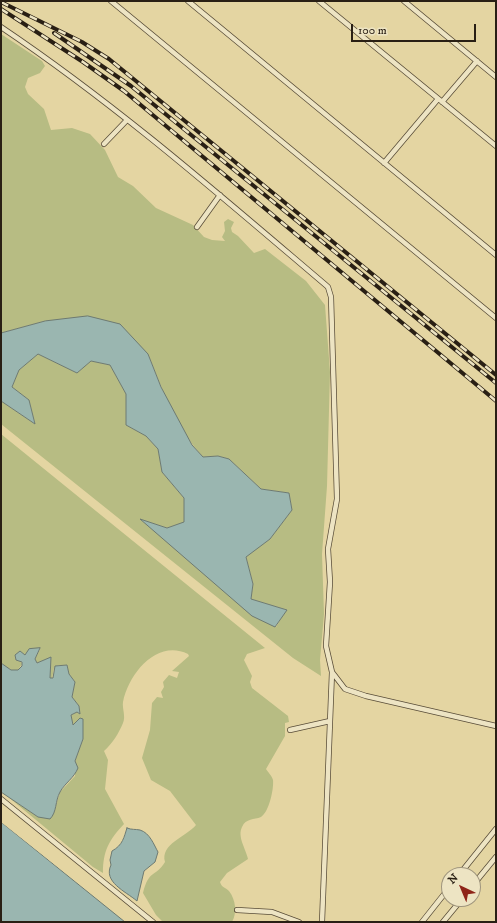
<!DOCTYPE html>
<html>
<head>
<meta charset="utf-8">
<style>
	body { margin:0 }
	#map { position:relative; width:497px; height:923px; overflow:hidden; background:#e4d5a2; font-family:"IM FELL DW Pica",serif }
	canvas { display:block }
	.frame { position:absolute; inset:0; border:2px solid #291f14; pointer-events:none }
	.north { position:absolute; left:441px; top:867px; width:40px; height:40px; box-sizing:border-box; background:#ede4c3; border:1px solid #9f957d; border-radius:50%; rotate:316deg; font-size:11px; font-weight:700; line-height:16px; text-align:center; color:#291f14 }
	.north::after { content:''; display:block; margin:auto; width:14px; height:18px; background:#8f2418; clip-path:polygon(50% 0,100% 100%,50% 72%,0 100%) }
	.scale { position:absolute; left:351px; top:24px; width:125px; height:18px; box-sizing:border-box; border:2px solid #291f14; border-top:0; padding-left:5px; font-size:12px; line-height:14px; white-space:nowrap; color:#291f14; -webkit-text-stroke:3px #ede4c3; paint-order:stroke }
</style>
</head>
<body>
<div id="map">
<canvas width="497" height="923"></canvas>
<div class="frame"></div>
<div class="north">N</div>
<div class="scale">100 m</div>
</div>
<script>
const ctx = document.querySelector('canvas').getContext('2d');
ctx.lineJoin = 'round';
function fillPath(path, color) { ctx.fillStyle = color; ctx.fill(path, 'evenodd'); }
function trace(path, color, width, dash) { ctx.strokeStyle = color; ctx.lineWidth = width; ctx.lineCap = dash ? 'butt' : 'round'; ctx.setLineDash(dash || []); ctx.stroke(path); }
const green = new Path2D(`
	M1 34 42 61 45 66 40 73 28 78 25 87 28 94 44 109 51 130 72 128 90 134 105 150 118 177 133 186 156 208 193 225 204 237 212 240 225 241 222 237 225 231 224 222 228 219 234 222 231 228 232 232 238 236 254 253 265 249 306 281 325 305 330 372 327 486 322 554 324 614 320 660 321 676 293 658 1 424V401L35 424 29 400 12 387 19 370 38 354 77 373 91 361 110 365 126 394V425L146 436 158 449 162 472 184 498 185 522 167 528 141 520 276 627 286 610 251 599 253 584 246 556 270 539 292 510 289 493 261 489 229 459 218 456 203 457C177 429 162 389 148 354L45 321 1 333Z
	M1 434 265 648 247 654 244 660 252 676 250 682 252 688 288 716 289 722 285 723V736L266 769C268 772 272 776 273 780 274 789 269 812 261 817 254 820 246 818 242 827 237 837 246 849 248 859L227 873 220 882C222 888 225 887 229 891 236 900 237 913 232 922H163L156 915 143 893C149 869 155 878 165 862 160 844 186 837 196 825L170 791 151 780 142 758 150 730 152 703 157 697 163 698 161 692 164 687 163 682 169 675 177 678 179 672 172 671 189 656 188 654C157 639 129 673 123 702 122 708 126 717 123 723 119 733 112 744 104 751L108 760 105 789 124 824C109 840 103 851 103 873L93 867 7 796 38 817 54 812 60 792 75 776V761L83 739V719L73 726 71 715 77 712 80 714 79 706 72 697 75 682 69 674 67 665H59L54 668 52 679 50 678 51 658 37 663 35 659 40 649H32L25 655 21 652 16 660 20 661 22 664 18 670H11L1 663Z`);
const water = new Path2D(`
	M88 316 120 324 148 354 161 387 192 445 203 457 218 456 229 459 261 489 289 493 292 510 270 539 246 557 253 584 251 599 287 610 275 627 252 616 140 519 167 528 184 522V498L162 472 158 449 146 436 126 425V394L110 365 91 361 77 373 38 354 19 370 12 387 29 400 35 424 1 401V333L45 321Z
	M40 648 35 659 37 663 51 657 50 678H53L55 666 67 665 69 674 75 682 72 697 79 706 80 714 77 712 71 715 73 725 80 718 83 719V739L75 761 78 768C74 778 65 783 60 792 55 801 57 812 50 819L38 817 1 792V663L11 670H18L22 666V662L16 660 15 655 20 651 25 655 29 649Z
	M1 822 125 922H1Z
	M127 828C132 830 135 829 140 830 150 833 154 845 158 852L155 862 144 871 137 901C125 891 103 882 111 865L110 860 112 851C123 845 124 837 127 828Z`);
const pier = new Path2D(`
	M1 820 126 920 127 922 1 822Z`);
const service = new Path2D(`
	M111 1 496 318
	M188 1 496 255
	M319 1 496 146
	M404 1 496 77
	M1 27C117 105 222 197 328 287L331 297 337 499 328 549 330 582 326 646 332 672 345 689 366 696 496 726
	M442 102 477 61
	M104 144 127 120
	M384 163 438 99
	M197 227 220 195
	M290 730 330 721
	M1 799 153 922
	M459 875 496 829
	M473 885 496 857
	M237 910 272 912 299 922
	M322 922 332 672
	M422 922 449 888
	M443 922 462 899`);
const rail = new Path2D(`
	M1 2 82 42 109 59 496 375
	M1 9 83 62 124 91 496 401
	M54 33 131 86 496 383`);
fillPath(green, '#b7bc83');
fillPath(water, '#9ab6b0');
trace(water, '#6d7a72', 1);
fillPath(pier, '#e4d5a2');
trace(service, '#584c38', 6);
trace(service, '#ede4c3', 4.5);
trace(rail, '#291f14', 4);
trace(rail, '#ede4c3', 2.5, [8]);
</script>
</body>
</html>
